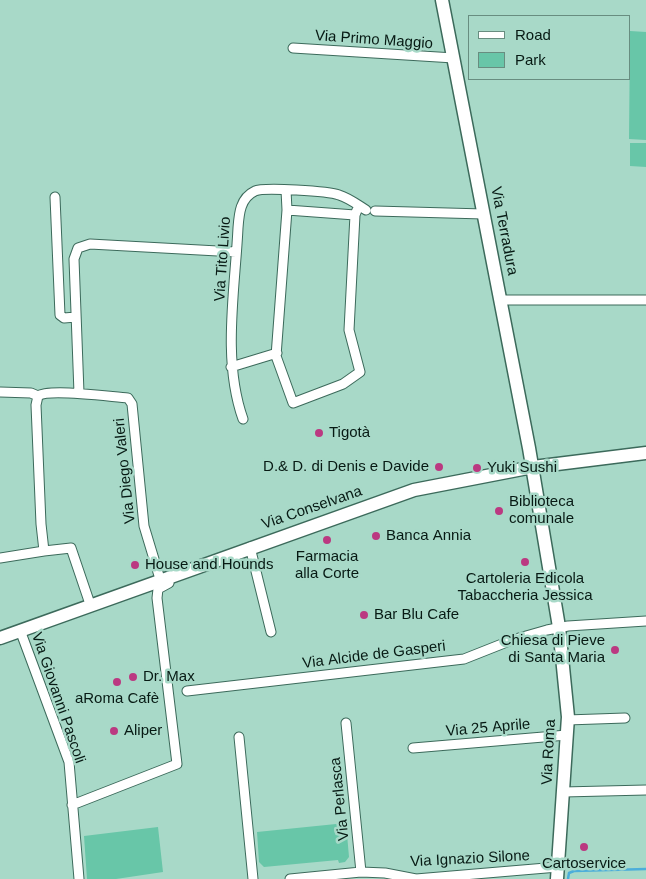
<!DOCTYPE html>
<html>
<head>
<meta charset="utf-8">
<style>
	body { margin:0 }
	#map { position:relative; width:646px; height:879px; overflow:hidden; background:#a8d9c8; font-family:Arial,sans-serif }
	canvas { display:block }
	.legend { position:absolute; left:468px; top:15px; width:162px; height:65px; box-sizing:border-box; background:#a8d9c8; border:1px solid #688d80; margin:0; padding:6px 9px; list-style:none; font-size:15px; color:#071a14 }
	.legend li { display:flex; align-items:center; gap:10px; height:25px }
	.legend b { width:25px; border:1px solid #688d80 }
</style>
</head>
<body>
<div id="map">
<canvas width="646" height="879"></canvas>
<ul class="legend">
<li><b style="height:6px;background:#fff"></b>Road</li>
<li><b style="height:14px;background:#68c6a8"></b>Park</li>
</ul>
</div>
<script>
const ctx = document.querySelector('canvas').getContext('2d');
ctx.lineJoin = 'round';
function fillPath(path, color) { ctx.fillStyle = color; ctx.fill(path, 'evenodd'); }
function trace(path, color, width, dash) { ctx.strokeStyle = color; ctx.lineWidth = width; ctx.lineCap = dash ? 'butt' : 'round'; ctx.setLineDash(dash || []); ctx.stroke(path); }
function label(font, color, halo, rows, align = 'center') {
  ctx.font = font + ' Arial,sans-serif'; ctx.lineWidth = 5; ctx.setLineDash([]); ctx.textBaseline = 'middle'; ctx.strokeStyle = halo; ctx.fillStyle = color; for (const [text, x, y, turn = 0] of rows) {
    ctx.save(); ctx.translate(x, y); ctx.rotate((+turn || 0) * Math.PI / 180); ctx.textAlign = isNaN(turn) ? turn : align; if (halo) ctx.strokeText(text, 0, 0); ctx.fillText(text, 0, 0); ctx.restore();
  }
}
const green = new Path2D(`
	M630 31 646 32V140L629 139Z
	M630 143H646V167L630 166Z
	M346 823 349 857 345 862 339 863 338 860 264 867 259 862 257 832Z
	M158 827 163 872 116 879H87L84 836Z`);
const stream = new Path2D(`
	M568 879 569 873 574 871 646 869`);
const street = new Path2D(`
	M293 48 454 58
	M286 190 287 210 355 215 357 210
	M55 197 60 315 64 318 76 317
	M287 210 276 356 293 403 343 384 360 372 349 330 355 215
	M375 211 484 214
	M500 300H646
	M231 367 277 353
	M0 392 31 393 38 396C49 388 112 397 128 398L132 404 144 526 160 579
	M79 393 74 259 78 248 90 244 236 252
	M38 396 36 405 41 524 44 551 71 548 90 604
	M243 419C222 360 235 290 238 228 239 214 240 198 255 191 263 187 329 191 339 195 349 198 358 205 366 210
	M250 547 271 632
	M0 558 44 551
	M20 630 69 762 79 879
	M187 691 464 659 512 640 547 630 568 626 646 621
	M567 720 625 718
	M346 723 361 872
	M239 737 253 879
	M413 748 567 735
	M563 792 646 790
	M72 805 177 764 157 598 158 589 169 583
	M290 879 361 872 385 873 416 879 558 867`);
const secondary = new Path2D(`
	M442 0 529 448 559 627 568 717 557 879
	M0 638 414 490 533 467 646 453`);
const markers = [
	[319,433,5,"#bb3981"],
	[439,467,5,"#bb3981"],
	[477,468,5,"#bb3981"],
	[499,511,5,"#bb3981"],
	[376,536,5,"#bb3981"],
	[327,540,5,"#bb3981"],
	[525,562,5,"#bb3981"],
	[135,565,5,"#bb3981"],
	[364,615,5,"#bb3981"],
	[615,650,5,"#bb3981"],
	[133,677,5,"#bb3981"],
	[117,682,5,"#bb3981"],
	[114,731,5,"#bb3981"],
	[584,847,5,"#bb3981"]
];
const streetNames = [
	["Via Primo Maggio",374,40,4],
	["Via Terradura",504,231,79],
	["Via Tito Livio",223,259,-86],
	["Via Diego Valeri",125,471,-96],
	["Via Conselvana",312,508,-19],
	["Via Alcide de Gasperi",374,655,-7],
	["Via Giovanni Pascoli",58,698,71],
	["Via 25 Aprile",488,728,-5],
	["Via Roma",549,752,-87],
	["Via Perlasca",340,799,-96],
	["Via Ignazio Silone",470,859,-3]
];
const poiNames = [
	["Tigotà",329,433],
	["D.& D. di Denis e Davide",429,467,"right"],
	["Yuki Sushi",487,468],
	["Biblioteca",509,502],
	["comunale",509,519],
	["Banca Annia",386,536],
	["Farmacia",327,557,"center"],
	["alla Corte",327,574,"center"],
	["House and Hounds",145,565],
	["Cartoleria Edicola",525,579,"center"],
	["Tabaccheria Jessica",525,596,"center"],
	["Bar Blu Cafe",374,615],
	["Chiesa di Pieve",605,641,"right"],
	["di Santa Maria",605,658,"right"],
	["Dr. Max",143,677],
	["aRoma Cafè",117,699,"center"],
	["Aliper",124,731],
	["Cartoservice",584,864,"center"]
];
fillPath(green, '#68c6a8');
trace(stream, '#4caeda', 2.5);
trace(street, '#3c6a5b', 11);
trace(secondary, '#3c6a5b', 15);
trace(street, '#fff', 9);
trace(secondary, '#fff', 12);
for (const [x, y, r, color] of markers) { const dot = new Path2D(); dot.arc(x, y, r, 0, 2 * Math.PI); ctx.fillStyle = color; ctx.fill(dot); trace(dot, '#a8d9c8', 2); }
label('15px', '#071a14', '#a8d9c8', streetNames);
label('15px', '#071a14', '#a8d9c8', poiNames, 'left');
</script>
</body>
</html>
